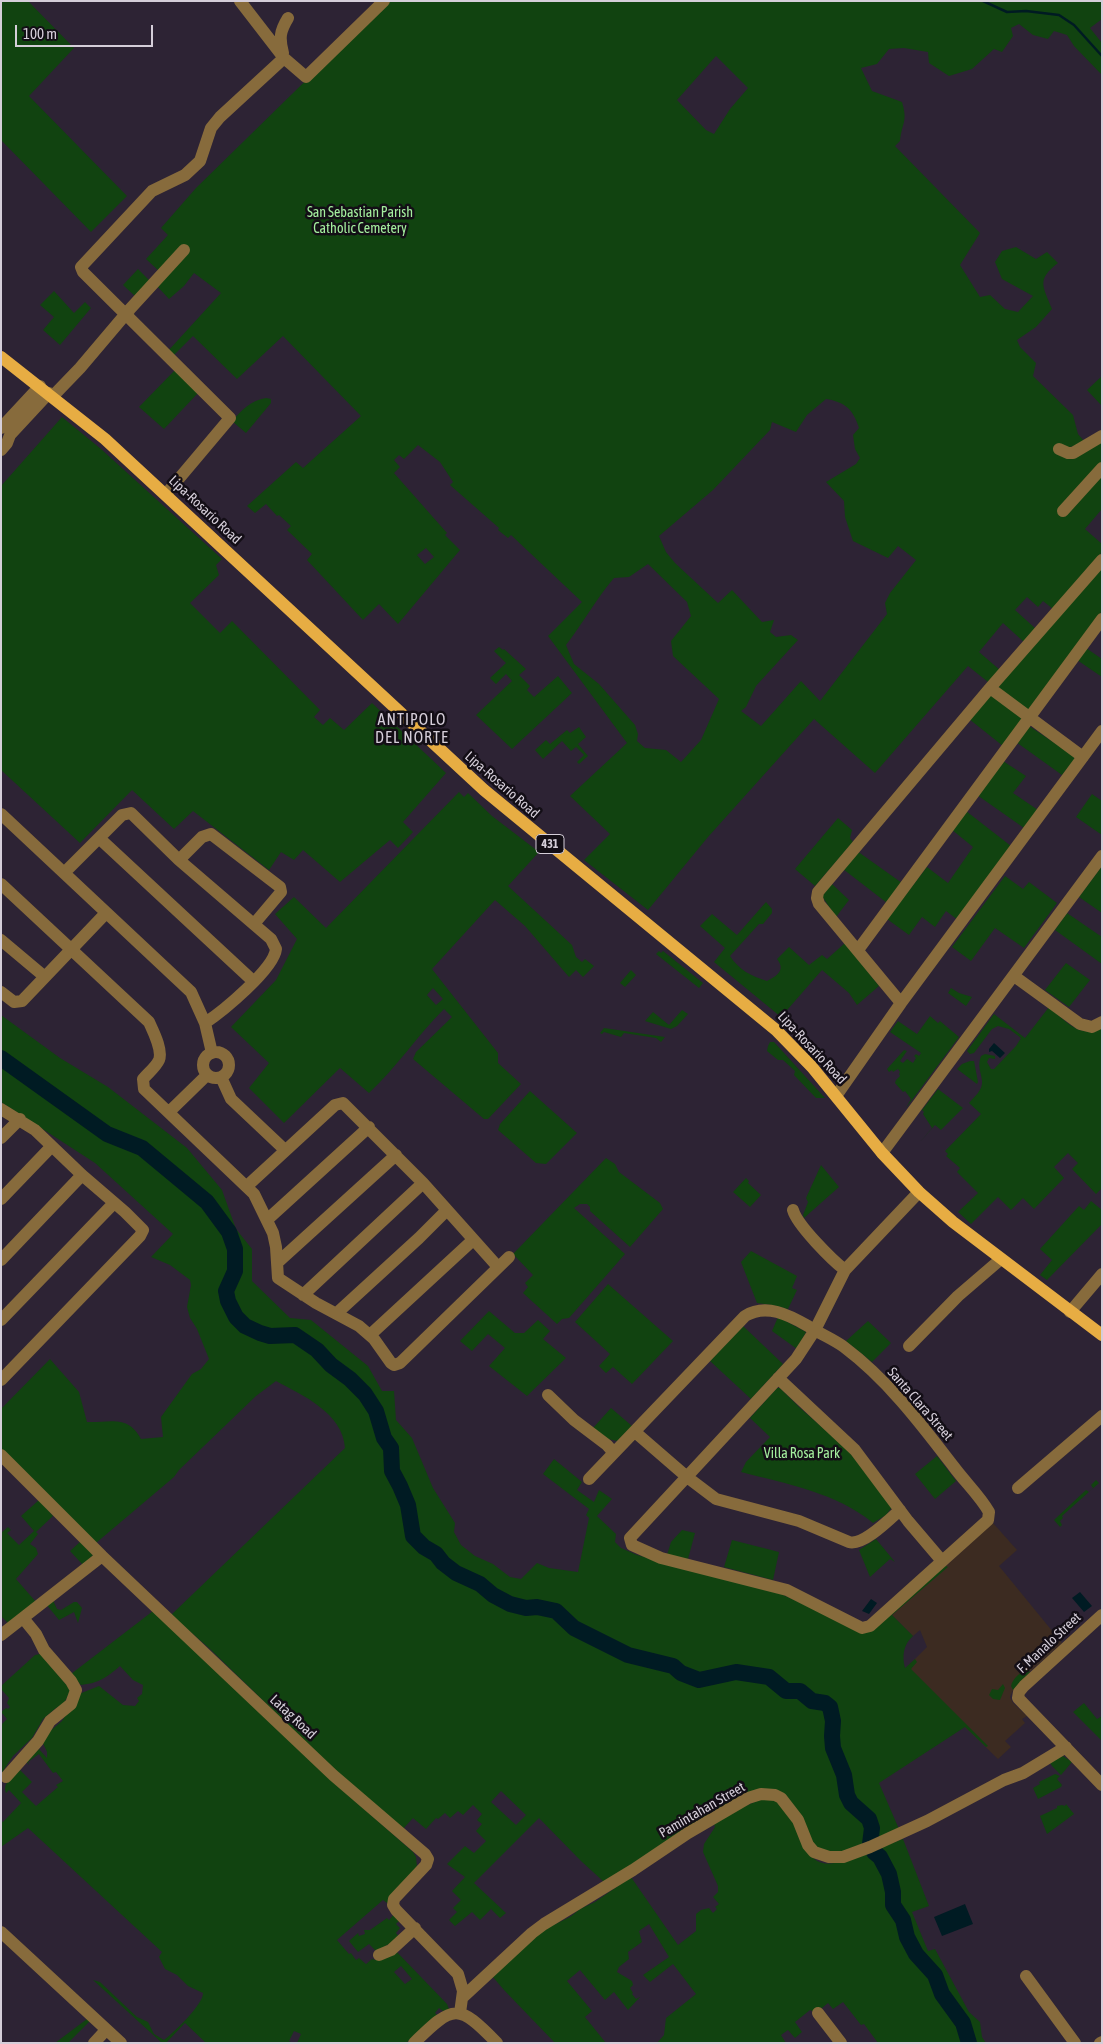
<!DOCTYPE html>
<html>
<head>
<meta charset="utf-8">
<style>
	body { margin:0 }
	#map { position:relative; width:1103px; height:2044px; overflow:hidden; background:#2d2334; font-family:"Asap Condensed",sans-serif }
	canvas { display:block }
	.frame { position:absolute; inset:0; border:2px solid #d5ced9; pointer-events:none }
	.scale { position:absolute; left:15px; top:25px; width:138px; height:22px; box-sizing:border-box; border:2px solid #d5ced9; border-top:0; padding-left:6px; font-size:15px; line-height:18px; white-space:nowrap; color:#d5ced9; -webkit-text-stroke:4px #130e16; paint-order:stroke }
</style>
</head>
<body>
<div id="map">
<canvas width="1103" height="2044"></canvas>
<div class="frame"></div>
<div class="scale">100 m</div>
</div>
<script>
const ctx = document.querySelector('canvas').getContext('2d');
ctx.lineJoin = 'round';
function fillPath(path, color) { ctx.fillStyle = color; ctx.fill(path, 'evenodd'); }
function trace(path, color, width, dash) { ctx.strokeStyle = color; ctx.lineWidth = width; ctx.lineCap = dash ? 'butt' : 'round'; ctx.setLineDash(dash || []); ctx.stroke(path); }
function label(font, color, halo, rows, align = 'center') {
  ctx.font = font + ' "Asap Condensed",sans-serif'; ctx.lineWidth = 5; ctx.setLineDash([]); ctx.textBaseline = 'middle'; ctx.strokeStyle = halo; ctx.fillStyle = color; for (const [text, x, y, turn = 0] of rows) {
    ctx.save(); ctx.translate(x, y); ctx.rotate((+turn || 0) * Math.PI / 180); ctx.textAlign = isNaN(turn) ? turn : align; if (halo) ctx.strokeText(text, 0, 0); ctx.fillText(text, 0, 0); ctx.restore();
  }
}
const medical = new Path2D(`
	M993 1523 1017 1550 999 1566 1062 1643 1025 1676 1012 1692 1010 1697 1013 1703 1027 1716 1022 1719 1025 1723 1005 1741 1011 1747 998 1759 905 1669 927 1647 920 1630 913 1636 892 1615Z`);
const green = new Path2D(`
	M1 1H28L74 48 29 96 127 196 91 232 1 140Z
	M387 1H1102V19L1090 28 1102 43V75L1074 46 1067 35 1054 31 1048 39 1033 35 1019 24 1011 28 1013 36 1002 52 994 49 972 69 949 76 929 63 928 52 904 48 889 49 877 64 861 68 872 91 902 102C908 122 902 122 900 141L895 146 980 233 960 265 980 297 990 295 1005 309 1018 312 1033 296 1002 279 995 262 1002 251 1016 247 1036 259 1047 252 1058 263C1036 280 1043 286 1052 309L1036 327 1017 340 1020 347 1036 363 1033 376 1073 415 1078 434 1084 441 1082 444 1058 450 1102 442V509L1085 529 1102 544V552L1053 609 1043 601 1038 607 1027 597 1015 610 1036 629 1025 643 1003 623 979 652 1000 670 988 682 968 666 875 773 814 719 708 837 648 910 584 860 610 834 570 796 627 743 548 636 582 602 511 535 508 538 498 530 499 528 450 485 453 482 440 462 418 445 404 459 399 455 394 460 400 467 394 473 447 533 445 535 460 550 398 624 379 604 363 620 307 560 312 554 287 530 291 526 279 515 277 516 266 504 255 513 247 506 296 462 303 468 361 416 283 336 237 379 193 336 172 357 167 352 221 293 194 273 184 286 169 299 156 285 160 272 146 259 168 235 161 228 196 188ZM716 56 748 88 730 109 714 134 706 130 677 100ZM826 399C845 402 853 409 859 428L853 435 855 449 860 458 856 464 826 482 844 501 845 517 853 541 888 558 898 546 916 560 890 593 885 603 887 614 820 701 801 681 761 726 741 711 746 707 756 686 798 640 791 635 776 637 770 632 774 620 762 622 732 590 718 603 675 563 666 552 659 536 713 490 770 430 772 422 796 432 807 415ZM426 548 434 557 425 564 417 555ZM648 564 687 602 691 616 671 641 673 656 719 699 701 740 681 762 666 750 645 748 637 741 638 734 635 725 599 684 574 664 566 645C583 623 596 599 614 578L629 577Z
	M138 269 151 282 137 298 123 285Z
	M54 291 74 313 85 302 91 308 60 345 43 330 54 317 40 305Z
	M175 370 199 392 164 429 139 407Z
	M1102 376V406L1087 390Z
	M266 398 271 399V403L246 433 232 421C241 411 251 400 266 398Z
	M62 417 101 449 222 559 216 565 219 575 190 603 220 633 232 621 320 710 314 717 323 725 330 718 344 730 372 703 446 773 403 822 413 832 398 848 390 840 340 882 303 850 294 860 281 852 269 870 193 811 174 829 132 790 80 843 1 770V486Z
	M1102 566V611L1028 710 1002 692 998 685Z
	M499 647 503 650 504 649 526 669 519 675 530 686 527 690 534 697 558 676 572 693 512 749 476 715 512 681 506 674 496 684 490 678 506 663 494 651Z
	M1086 648 1102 659V677L1077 660Z
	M990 695 1022 718 1003 746 969 719Z
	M1029 726 1074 756V760L1062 775 1016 742Z
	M579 727 586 737 578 744 588 756 579 764 577 762 584 755 576 747 571 751 562 741 543 759 535 750 546 740 550 744 567 730 570 733Z
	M1003 761 1026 776 1013 793 1038 810 1024 828 977 795Z
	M459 792 464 797 468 793 492 816 539 852 508 886 572 945 576 957 582 962 585 959 594 966 583 977 576 970 569 977 525 926 495 900 432 969 498 1053V1063L521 1084 488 1119H484L413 1059 416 1052 452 1017 444 1009C417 1036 397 1067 369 1093L340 1068 284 1123 249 1088 269 1063 231 1027 276 980 297 939 275 914 294 897 326 928ZM433 988 443 999 436 1005 427 995Z
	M1092 794 1102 801V835L1076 817Z
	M966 811 1011 846 958 920 946 911 935 927 922 917 909 935 887 919 927 867 948 883 973 847 951 829Z
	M838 818 852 830 850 838 853 842 815 886 795 869Z
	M857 851 902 883 887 903 843 869Z
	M1102 866V913L1079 897Z
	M1005 876 1023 889 1029 882 1057 903 1024 948 995 928 971 961 952 947Z
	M832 884 849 900 836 917 822 896Z
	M766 902 772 909V913L763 924H759L730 956C739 970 751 976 767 981 777 976 786 970 777 959L789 947 809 965 822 955 827 959 845 943 879 986 857 1005 849 993 822 970 781 1017 714 962 725 948 700 926 712 914 737 935Z
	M1067 913 1102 937V964L1055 930Z
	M659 951 661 953 663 951 703 983 699 988 656 954Z
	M1066 963 1090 980 1069 1007 1045 990Z
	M631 970 636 975 625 987 620 983Z
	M951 988 959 993 972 997 966 1006 948 993Z
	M1049 1007C1066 1021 1079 1039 1102 1028V1188L1096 1194 1072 1169 1078 1163 1068 1153 1054 1167 1064 1178 1034 1209 1023 1198 1011 1210 998 1197 971 1224 958 1212 978 1193 957 1172 960 1168 946 1156 948 1154 945 1151 981 1114 969 1103C974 1097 983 1090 982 1081 981 1071 977 1067 981 1056L985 1054 995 1056V1059L989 1058 987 1062 991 1069H994L1016 1046 1021 1038 1009 1029 998 1026 992 1029 974 1053 970 1054 967 1051 994 1014 1025 1038Z
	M682 1010 688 1014 677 1026 671 1029 645 1021 653 1012 669 1025Z
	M1 1015 60 1058 108 1087 187 1148 222 1190 236 1229 252 1249V1281L290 1318 311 1320 368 1366 382 1391H394L396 1420 412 1438 433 1488 455 1523 454 1532 461 1545 475 1556 493 1564 510 1577 521 1579 537 1563 549 1568 578 1572 589 1518 586 1515 589 1509 543 1474 554 1459 582 1482 577 1490 594 1502 599 1490 612 1499 597 1516 616 1534 615 1542 621 1548 637 1555 781 1594 860 1630 946 1566 948 1567 892 1615 913 1636C903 1645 902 1656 905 1668L915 1659 917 1662 911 1669 988 1746 986 1747 965 1727 879 1783 899 1829 839 1853 817 1850 773 1789 604 1882 581 1861 539 1818 474 1883 506 1913 500 1918 491 1909 480 1920 472 1912 455 1926 449 1920 457 1912 453 1908 461 1900 452 1891 465 1877 447 1864 465 1846 474 1853 486 1841 476 1831 482 1824 477 1820 482 1814 473 1805 463 1815 458 1811 450 1818 445 1813 438 1819 436 1818 426 1829 413 1818 403 1829 344 1779 209 1648 171 1615 345 1448C343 1413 302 1395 276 1381L256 1396 179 1470 174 1477 96 1543 1 1448V1409L50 1359 79 1392 87 1422C109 1423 128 1414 141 1439L163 1437 161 1417 192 1374 201 1369 209 1359 197 1329 190 1318 187 1307 191 1285 190 1280 170 1265 151 1257 173 1234 95 1163 1 1102ZM501 1791 526 1815 516 1825 491 1802Z
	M930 1016 938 1023 940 1021 959 1037 906 1108 911 1099 905 1091 903 1092 895 1083 896 1080 900 1076 899 1074 900 1072 898 1069 893 1072 892 1070 889 1072 887 1069 904 1050 907 1051 900 1061 903 1063 907 1059 913 1063 916 1058 914 1056 916 1054 919 1056 921 1053 890 1032 898 1021 917 1034Z
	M604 1028 665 1037 661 1042 656 1038 624 1033 621 1037 604 1032 602 1034 600 1033Z
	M774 1042 825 1098H816L794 1075 795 1071 783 1060H778L767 1051 768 1046 770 1042Z
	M970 1061H974L978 1082 977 1084 957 1069 962 1064Z
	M938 1089 963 1108 941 1130 935 1125 920 1142 932 1128 923 1114 924 1112 922 1110Z
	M530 1091 577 1133 546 1164 536 1163 498 1130 500 1124Z
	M606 1158 615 1164 619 1172 660 1203 663 1209 630 1247 590 1211V1207L587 1204H580L574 1208 625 1254 569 1318 562 1319 557 1324 523 1293 528 1287 525 1283 533 1275 513 1254Z
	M821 1165 839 1187 804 1218 803 1215 808 1202 806 1198Z
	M746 1178 749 1181 748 1183 761 1195 750 1207 733 1192Z
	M1091 1201 1102 1210V1224L1047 1280 1040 1275 1052 1260 1040 1249 1079 1206 1084 1210Z
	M751 1251 797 1276 792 1288 797 1290 788 1309 772 1305 757 1303 741 1262Z
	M608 1284 673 1341 632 1384 613 1367 606 1373 599 1366 610 1354 575 1322Z
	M489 1311 515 1333H524L538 1320 550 1331 543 1339 566 1358 527 1396 489 1366 505 1348 488 1334 472 1351 460 1341Z
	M778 1317 806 1332 797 1349 772 1331Z
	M868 1321 891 1343 872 1362 846 1341Z
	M743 1326 783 1364 751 1399 710 1361Z
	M777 1388H780L799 1407 847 1449 892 1507 886 1515 873 1523C837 1493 787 1484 741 1472L746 1462 770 1437 750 1418Z
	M611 1408 632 1426 617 1441 608 1439 593 1428Z
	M937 1456 956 1481 935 1499 915 1474Z
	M1096 1480 1099 1483 1062 1516 1063 1518 1060 1521 1062 1525 1060 1527 1054 1520 1086 1490 1089 1492 1093 1488 1091 1485Z
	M39 1500 53 1516 36 1532 38 1534 30 1544 36 1548 38 1554 16 1579 36 1602 8 1623 1 1616V1533L8 1527 11 1530 7 1533 19 1545 34 1531 21 1516Z
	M682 1530 695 1533 688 1559 667 1555 671 1542Z
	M876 1539 895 1562 890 1559 870 1577 859 1550Z
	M732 1540 779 1552 773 1580 724 1567Z
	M80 1542 93 1555 83 1565 70 1551Z
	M52 1598 57 1609 61 1610 74 1602H77L82 1608 78 1623 74 1612 59 1620 46 1604Z
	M153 1611 339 1787 413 1852 416 1857 417 1867 390 1905 383 1900 337 1940 349 1954 351 1953 356 1960 359 1958 366 1964 372 1959 375 1960 395 1950 447 2004 449 2009 443 2011 439 2008 435 2013 437 2015 406 2043H297L301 2034 294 2031 289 2041 293 2043H206L185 2023 166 2043H162L93 1980 100 1982 137 2017 148 2022 154 2034 164 2040C174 2032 203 2005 203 1993L188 1986 177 1975 165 1969 159 1957 162 1952 28 1828 1 1847V1821L3 1822 21 1803 9 1790 6 1793C2 1783 13 1776 20 1770L32 1782 22 1792 36 1806 58 1787 56 1785 63 1781 56 1772 53 1773 39 1754 28 1762 29 1765 25 1760 39 1749 47 1758V1752L42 1741 49 1732 62 1721 79 1694 99 1686 123 1705 135 1706 139 1701 137 1698 142 1694 143 1685 133 1680 120 1666C106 1678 99 1683 81 1685L71 1674ZM401 1966 412 1979 405 1984 394 1972Z
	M40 1654 71 1690 63 1705 56 1708 43 1719 32 1738 13 1756 1 1774V1725L7 1719 1 1712 6 1708 8 1709 10 1707 7 1703 9 1698 1 1689V1686L35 1655Z
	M1028 1670 1030 1672 1013 1690 1011 1686C1013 1678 1020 1672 1028 1670Z
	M1003 1684 1005 1688 1000 1700 993 1699 989 1695 992 1689 998 1690Z
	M1084 1703 1097 1719 1102 1716V1741L1073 1712Z
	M1063 1756 1072 1762 1061 1775 1052 1766 1049 1761Z
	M1055 1774 1060 1776 1057 1779 1062 1785 1061 1787 1038 1799 1033 1788 1040 1784 1039 1782Z
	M762 1799C766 1800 771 1799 774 1800 801 1810 797 1870 834 1863 855 1859 882 1846 903 1839L929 1906 912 1912 928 1951 935 1949 969 2012 980 2022 982 2037 986 2043H878L864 2024 861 2025 843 2002 833 2009 828 2003 816 2013 810 2010 795 2022 802 2032 795 2038 788 2030 781 2035 786 2043H657L664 2035 666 2018 696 1994 673 1964 650 1982 643 1975 669 1957 649 1924 639 1931 642 1942 628 1952 629 1959 619 1967 617 1972 632 1981 633 1985 630 1988 633 1993 632 1994 636 1999 640 1997 628 2010 614 1992 605 2000 580 1970 567 1981 592 2011 585 2017 606 2043H555L504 1990 492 1976 539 1932 570 1917 580 1909 595 1902 631 1877 678 1945 696 1931V1914L701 1910 709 1908 713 1913 717 1909 715 1907 719 1904 713 1897 718 1892V1886L703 1852 704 1844 715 1827 714 1824 743 1807Z
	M1066 1804 1074 1814 1047 1834 1040 1816 1057 1808V1806L1062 1805 1065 1806Z
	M394 1914 400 1920 396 1924 400 1928 396 1933 400 1938 376 1951 369 1944 358 1952 349 1941 358 1933 359 1936 365 1934 364 1930H370L387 1918 389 1920Z
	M87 2019 90 2021 68 2043H55Z`);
const water = new Path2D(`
	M994 1043 1005 1053 1000 1058 992 1051 989 1052V1049Z
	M1080 1592 1092 1606 1084 1612 1072 1598Z
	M871 1599 877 1603 869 1614 862 1611Z
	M965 1904 973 1924 942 1936 934 1917Z`);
const stream = new Path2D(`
	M983 1 1007 12 1026 11 1059 15 1074 25 1102 56`);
const river = new Path2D(`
	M1 1058 107 1134 142 1148 207 1202 229 1232 235 1249V1271L226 1291 228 1301 236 1317 245 1326 260 1333 270 1336 295 1335 317 1350 331 1365 350 1379 365 1394 376 1411 384 1438 391 1448 392 1471 400 1486 408 1505 413 1536 424 1547 436 1554 443 1563 456 1573 480 1584 493 1595 510 1604 526 1608 537 1607 556 1611 574 1628 628 1655 673 1666 681 1673 699 1680 736 1672 769 1677 786 1691H800L812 1701 825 1703 830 1707 833 1721 832 1736 833 1748 844 1775 847 1795 851 1803 869 1819 872 1828 870 1844 874 1852 880 1857 889 1874 893 1892V1905L903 1920 907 1937 916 1954 935 1975 942 1994 963 2023 969 2043`);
const minor = new Path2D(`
	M240 1 284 58 306 77 384 1
	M283 53C279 38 280 31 288 18
	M53 396 80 368 130 309 184 250
	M1 428 40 386
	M1059 449 1068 453H1073L1102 436
	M1 450 7 443 10 435 49 393
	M166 494 230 418 83 272 81 267 152 191 185 175 200 161 211 128 220 117 284 58
	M1063 511 1102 468
	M990 688 1083 757
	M1 814 191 992 205 1023 212 1053
	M99 838 253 981
	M179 860 202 837 211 834 280 887 281 892 254 924
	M64 873 122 815 131 813 179 860 271 939 276 949C274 969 223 1011 205 1023
	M1 884 149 1022C153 1031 163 1050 159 1060 156 1067 148 1073 143 1079L144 1089 254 1194 273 1233 276 1247 278 1278 316 1303 359 1326 374 1339 391 1363 394 1365 400 1363 509 1257
	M1 940 45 977
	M858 950 1102 619
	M1014 976 1080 1024 1092 1027 1102 1022
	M1 992 14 1002 22 1001 106 913
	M901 1003 819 904 817 898 818 892 990 688 1102 560
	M203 1065a13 13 0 1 1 26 0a13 13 0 1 1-26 0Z
	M221 1077 231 1099 285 1150
	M836 1096 901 1003 1102 731
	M1 1109 35 1130 82 1175 125 1212 143 1230 140 1236 1 1380
	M169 1112 207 1075
	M1 1138 20 1119
	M882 1153 1102 856
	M247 1186 335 1105 343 1103 423 1183 498 1267
	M1 1199 51 1147
	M793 1210C797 1225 832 1260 845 1270
	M268 1219 369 1127
	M1 1260 82 1175
	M277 1263 396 1155
	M303 1295 423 1183
	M1070 1312 1102 1274
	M337 1313 419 1238 447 1210
	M1 1320 114 1203
	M370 1335 473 1240
	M909 1346 958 1296 1001 1259
	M778 1378 855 1450 908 1521 942 1561
	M548 1395 574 1420 607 1445 614 1453
	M635 1432 687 1477 716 1499 799 1521 849 1542C863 1546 889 1520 900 1510
	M1 1455 102 1556 333 1775 425 1854 428 1859 426 1865 394 1899 393 1905 396 1910 458 1974 463 1991 460 2013
	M589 1479 745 1316C766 1303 789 1315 808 1326 820 1334 833 1339 844 1347 888 1380 921 1424 954 1467 965 1482 980 1496 989 1512L988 1520 870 1626 862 1628 787 1590 661 1558 632 1545 630 1538 796 1359 815 1330 845 1270 919 1192
	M1018 1488 1102 1416
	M1102 1615 1024 1686 1019 1692 1018 1698 1102 1785
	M1 1635 102 1556
	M6 1777 38 1741 50 1721 71 1704 76 1690 71 1681 44 1650 36 1634 23 1618
	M1 1932 121 2043
	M379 1955 391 1950 415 1928
	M1026 1976 1075 2043
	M463 1997 532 1933 544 1924 633 1870 688 1833 748 1798 761 1794 775 1795 781 1798 798 1820 808 1845 814 1852 829 1857H843L870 1847 927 1821 1004 1780 1023 1773 1066 1747
	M818 2013 841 2043
	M94 2043 106 2030
	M414 2043C454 2004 458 2003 497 2043
	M1100 2043 1102 2042`);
const major = new Path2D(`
	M1 357 105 439 484 790 776 1030 812 1067 882 1153 919 1192 953 1222 1102 1335`);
const shields = [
	[550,844,28]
];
const shieldNames = [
	["431",550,844]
];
const parkNames = [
	["San Sebastian Parish",360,213],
	["Catholic Cemetery",360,229],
	["Villa Rosa Park",802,1454]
];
const streetNames = [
	["Lipa-Rosario Road",205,510,43],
	["Lipa-Rosario Road",502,785,41],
	["Lipa-Rosario Road",812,1048,47],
	["Santa Clara Street",920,1404,49],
	["F. Manalo Street",1049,1643,-43],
	["Latag Road",293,1717,43],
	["Pamintahan Street",702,1810,-30]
];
const quarterNames = [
	["ANTIPOLO",412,720],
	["DEL NORTE",412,738]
];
fillPath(medical, '#3c2b21');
fillPath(green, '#114310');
fillPath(water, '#001b23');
trace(stream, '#001b23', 2.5);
trace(river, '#001b23', 16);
trace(minor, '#876b3c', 12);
trace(major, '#e7ad43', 12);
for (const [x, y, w] of shields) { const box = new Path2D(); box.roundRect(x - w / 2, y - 9.5, w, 19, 4); ctx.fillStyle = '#130e16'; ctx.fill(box); trace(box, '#d5ced9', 1); }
label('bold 12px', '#d5ced9', null, shieldNames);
label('14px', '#a4ef9e', '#130e16', parkNames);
label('14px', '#d5ced9', '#130e16', streetNames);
ctx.letterSpacing = '1px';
label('16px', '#d5ced9', '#130e16', quarterNames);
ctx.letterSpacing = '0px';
</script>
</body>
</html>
